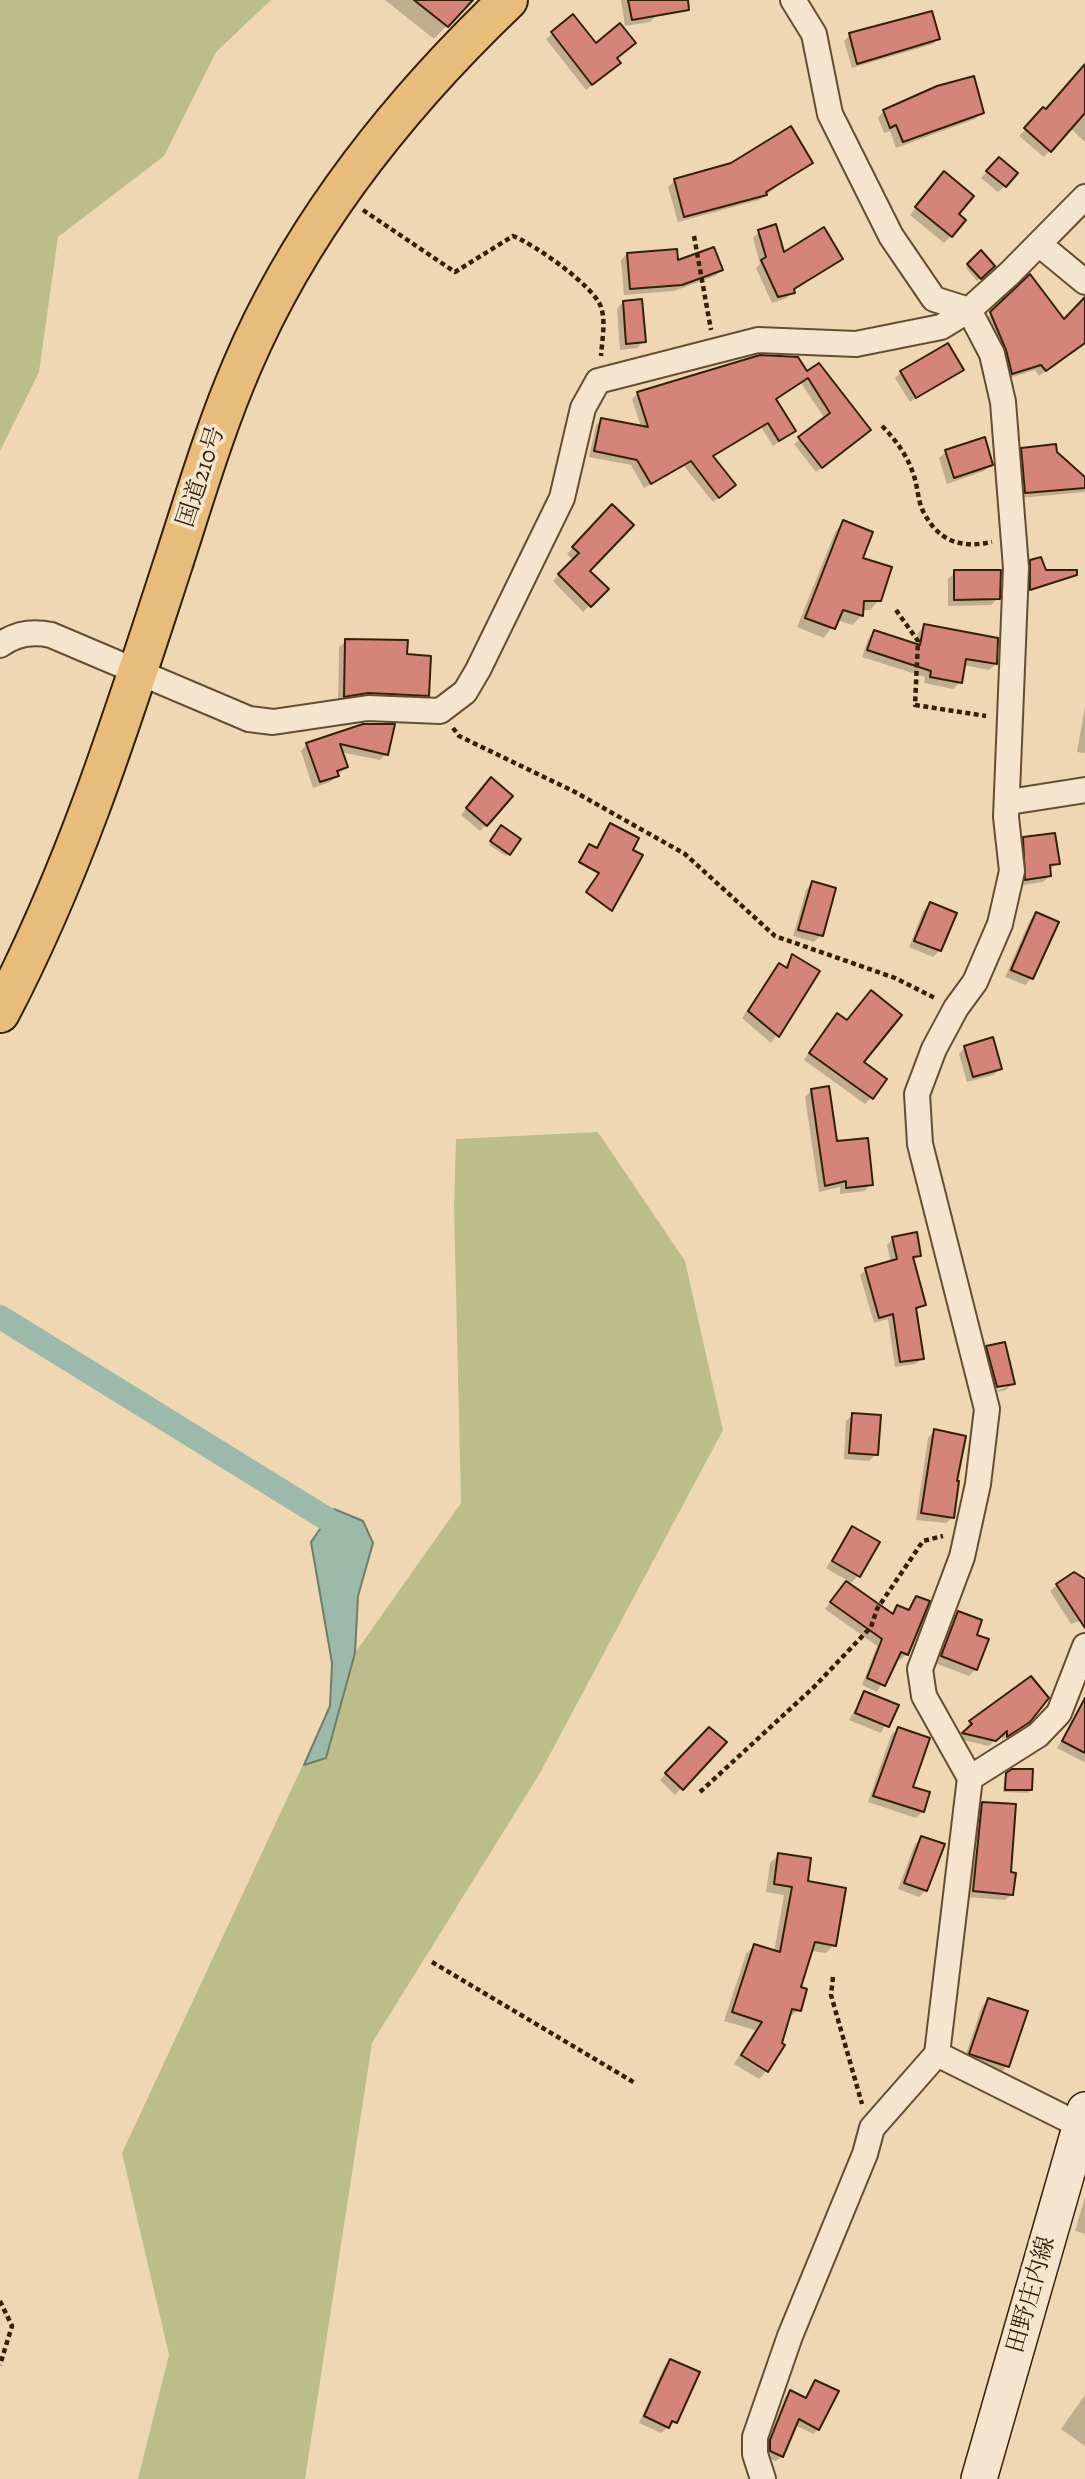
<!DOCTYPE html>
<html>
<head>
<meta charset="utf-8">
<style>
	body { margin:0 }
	canvas { display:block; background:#f0d7b3 }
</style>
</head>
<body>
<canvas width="1085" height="2479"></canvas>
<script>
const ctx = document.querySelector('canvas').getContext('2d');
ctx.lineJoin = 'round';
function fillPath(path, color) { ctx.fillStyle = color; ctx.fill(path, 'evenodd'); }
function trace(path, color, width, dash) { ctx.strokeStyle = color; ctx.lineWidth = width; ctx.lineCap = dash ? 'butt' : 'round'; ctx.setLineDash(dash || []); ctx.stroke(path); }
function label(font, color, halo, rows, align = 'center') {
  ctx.font = font + ' Alegreya,"Noto Serif JP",serif'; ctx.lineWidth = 7; ctx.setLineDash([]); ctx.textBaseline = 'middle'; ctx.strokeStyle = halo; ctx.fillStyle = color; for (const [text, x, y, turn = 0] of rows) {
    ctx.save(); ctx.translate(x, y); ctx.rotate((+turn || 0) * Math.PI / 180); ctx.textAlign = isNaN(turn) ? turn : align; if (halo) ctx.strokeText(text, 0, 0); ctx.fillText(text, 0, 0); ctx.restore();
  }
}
const green = new Path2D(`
	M0 0H271L216 52 164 156 58 237 39 372 0 451Z
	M598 1132 685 1261 723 1430 540 1773 372 2043 305 2479H138L169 2355 122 2153 355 1653 461 1503 454 1207 456 1139Z`);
const water = new Path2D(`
	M334 1509 363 1521 373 1543 358 1596 355 1653 326 1758 304 1765 330 1706 332 1663 311 1542Z`);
const shadow = new Path2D(`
	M385 0H471L434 39Z
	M621 0H654L657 15 650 22 625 26Z
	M573 17 595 45 615 58 613 69 586 90 546 39Z
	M850 35 938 38 933 44 852 68 844 41Z
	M1085 65V142L1070 128 1044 157 1019 136 1058 97Z
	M884 111 982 112 975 119 896 148 890 131 884 133 878 118Z
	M811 162 759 200 678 222 668 187 675 180Z
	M992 166 1005 186 998 192 981 178Z
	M937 180 957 215 951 236 944 243 910 215Z
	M759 232 783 255 841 259 793 291 787 298 772 303 756 268 760 264 753 238Z
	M981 253 993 266 977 281 966 268Z
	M627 254 721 270 715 276 674 291 624 295 621 260Z
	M1030 276 1063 321 1085 298V334L1074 351 1039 376 1035 370 1006 379 985 320Z
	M623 302 644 341 637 348 620 350 617 309Z
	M962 370 910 402 895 378 901 372Z
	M807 373 863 436 816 472 794 444 825 419 801 383 775 400 794 431 788 436 773 446 761 427 712 457 728 491 713 502 684 466 644 488 631 465 589 457 596 425 602 420 641 427 632 399 638 393Z
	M1022 449 1055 452 1085 479V492L1020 498 1016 455Z
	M946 452 991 465 984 471 947 484 939 458Z
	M612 507 588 571 606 589 583 612 553 581 573 560 567 554Z
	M844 522 879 600 870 610H862L861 616 852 625 837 620 824 638 797 627 835 532Z
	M1031 562 1044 572 1075 574 1028 591V565Z
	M955 572 998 598 991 605 948 606V579Z
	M924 626 996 664 989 670 963 665 960 682 953 689 924 683 925 677 862 657 868 639 874 632 916 645 918 633Z
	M346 641 405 656 427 695 420 702H338L339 647Z
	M1085 706V753L1077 752Z
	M363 726 386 754 380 760 340 752 346 767 330 782 313 788 301 751 307 744Z
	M485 786 486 825 480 831 461 815Z
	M499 830 508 854 506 856 489 845Z
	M1024 839 1058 863 1049 870 1050 876 1043 882 1019 886 1017 846Z
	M812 883 821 935 814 942 793 936 806 890Z
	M930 904 940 950 933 957 909 947 923 911Z
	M1036 914 1032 978 1025 985 1005 977 1030 920Z
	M792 956 818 972 771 1043 742 1018 773 972 780 965 784 968Z
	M831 1022H846L872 1097 865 1104 804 1060Z
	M965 1047 1000 1068 994 1075 967 1082 959 1054Z
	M812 1090 835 1143 871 1184 865 1191 840 1194V1187L819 1192 805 1097Z
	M893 1239 919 1255 912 1262 924 1305 915 1311 922 1358 916 1364 895 1367 888 1319 874 1323 860 1275 866 1269 891 1263 887 1245Z
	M987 1347 1013 1383 1006 1390 990 1393 1007 1387V1383L989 1387 981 1354Z
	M853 1415 876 1454 869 1461 844 1459 846 1421Z
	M934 1431 955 1482 953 1517 946 1523 916 1520 928 1438Z
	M852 1528 878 1542 858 1576 849 1585 891 1614 898 1607 907 1611 916 1598 907 1654 900 1660 896 1658 877 1692 862 1685 877 1646 825 1609 848 1581 826 1568Z
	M1085 1581V1619L1071 1624 1050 1591 1057 1585Z
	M958 1613 975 1636 976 1669 969 1676 935 1663 951 1620Z
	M1030 1678 1029 1721 1022 1727 1002 1740V1733L989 1746 959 1739 970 1722Z
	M865 1693 896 1706 881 1733 849 1720Z
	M1085 1700V1761L1084 1762 1057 1748Z
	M709 1729 725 1742 675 1795 660 1780Z
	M898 1729 910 1788 923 1811 916 1818 868 1802 891 1735Z
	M1007 1774 1031 1790 1028 1793 1003 1792 1004 1778Z
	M983 1804 1009 1874 1012 1894 1005 1900 967 1897 976 1810Z
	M922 1838 926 1890 919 1897 898 1889 915 1844Z
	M779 1855 806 1883 834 1945 826 1953 811 1951 799 1988V2010L788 2018 767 2070 759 2079 734 2064 755 2030 724 2021 746 1954 754 1946 774 1952 784 1895 766 1892 770 1863Z
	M989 2000 1007 2066 1001 2073 964 2060 982 2006Z
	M1085 2197V2234L1075 2231Z
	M670 2361 675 2422 661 2433 639 2423 664 2367Z
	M815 2382 818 2429 813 2434 795 2425 782 2456 776 2461 765 2457V2447L785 2397 790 2392 804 2399Z
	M1085 2395V2446L1061 2429Z`);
const canal = new Path2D(`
	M0 1317 327 1519`);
const building = new Path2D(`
	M414 0H473L448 27Z
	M628 0H688L689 10 632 20Z
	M932 11 940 39 857 64 849 33Z
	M573 14 596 43 620 23 636 43 617 58 621 63 592 85 551 32Z
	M1085 64V113L1051 152 1024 128 1043 107 1046 109Z
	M974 76 984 113 903 142 896 125 890 128 883 110 937 86Z
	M791 126 813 163 766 192 767 195 684 217 674 179 731 163Z
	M999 157 1018 173 1006 187 986 171Z
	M944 171 974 196 959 214 966 220 952 237 915 207Z
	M776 224 784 252 824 227 843 259 794 289 795 293 778 297 761 260 766 257 758 230Z
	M714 247 723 270 682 285 630 289 627 253 677 249 678 260Z
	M981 250 995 266 981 279 967 264Z
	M1030 274 1064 319 1085 297V343L1046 371 1041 365 1012 374 1006 350 990 312Z
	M642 299 646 342 626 344 623 301Z
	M948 343 964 370 916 398 900 371Z
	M760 355 798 357 807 371 819 363 871 430 822 468 798 437 830 413 808 378 776 399 796 431 779 441 768 423 713 456 736 485 719 498 691 461 651 484 637 460 594 451 601 418 648 427 637 392Z
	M985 437 993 465 954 478 945 450Z
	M1056 444 1057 452 1085 477V488L1025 493 1021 448Z
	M612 504 634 525 590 571 609 589 591 607 558 574 579 553 572 547Z
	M843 520 873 532 863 558 892 567 881 601H864L863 616 843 610 835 629 805 618Z
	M1041 557 1046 570H1077V575L1030 590V560Z
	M954 570H1001L1000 599 954 600Z
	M924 624 998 638 997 664 966 659 962 683 930 677 931 671 867 650 874 630 920 645Z
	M345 639 408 640 407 654 431 656 429 696 368 693 344 697Z
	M363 724H395L388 755 340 744 348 767 337 771 339 776 320 782 306 743Z
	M491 777 513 796 487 826 466 808Z
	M610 823 639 838 633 850 643 855 612 911 586 892 599 873 579 862 589 844 597 848Z
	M501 825 521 839 510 855 490 841Z
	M1055 833 1060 864 1050 865 1051 876 1025 880 1023 837Z
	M812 881 836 888 823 936 798 930Z
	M930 902 957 913 941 951 914 941Z
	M1036 912 1059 922 1033 979 1011 970Z
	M792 954 820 971 779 1037 748 1011 779 963 787 968Z
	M871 990 902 1015 864 1062 887 1079 873 1099 809 1053 837 1013 847 1020Z
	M993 1037 1002 1069 973 1077 964 1046Z
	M829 1086 837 1141 868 1138 873 1185 846 1188V1181L825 1186 811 1089Z
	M917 1232 921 1256 913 1257 926 1305 916 1308 924 1359 900 1362 893 1314 879 1318 865 1268 897 1259 892 1237Z
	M1005 1342 1015 1384 997 1387 986 1346Z
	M852 1413 881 1415 878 1455 849 1453Z
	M934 1429 966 1436 957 1481H959L954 1518 921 1513Z
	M852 1526 880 1542 860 1577 832 1561Z
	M1074 1572 1085 1579V1628L1056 1584Z
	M846 1581 893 1614 897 1605 909 1610 916 1596 930 1601 908 1655 901 1652 885 1686 867 1678 882 1639 830 1602Z
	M958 1611 982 1620 977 1635 989 1639 977 1670 941 1656Z
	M1031 1676 1049 1698 1030 1722 1007 1737V1731L996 1741 962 1733 972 1724 969 1721Z
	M864 1691 899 1705 889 1727 855 1713Z
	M1085 1698V1753L1062 1741Z
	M709 1727 727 1742 683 1790 665 1773Z
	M898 1727 930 1738 913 1787 930 1792 924 1812 873 1796Z
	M1012 1769H1033L1032 1790H1005L1006 1773Z
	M982 1802 1016 1804 1011 1872 1016 1873 1013 1895 973 1891Z
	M921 1836 945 1844 927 1891 904 1883Z
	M778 1853 811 1858 808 1881 846 1888 836 1946 815 1942 801 1987 807 1989 801 2011 792 2009 782 2043 785 2045 768 2072 741 2055 762 2022 732 2012 754 1944 780 1952 792 1887 774 1884Z
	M988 1998 1028 2011 1009 2067 969 2054Z
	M670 2359 700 2372 677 2423 672 2421 669 2428 644 2416Z
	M815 2380 839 2391 819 2430 799 2419 783 2457 770 2451V2440L790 2390 806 2398Z`);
const path = new Path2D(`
	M363 210 455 272 513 236C534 244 594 286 601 307 606 322 602 340 601 356
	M694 236 711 330
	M882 426C897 441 908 457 914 476 918 488 918 503 924 513 940 543 962 548 992 542
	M896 610 918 641 915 705 986 716
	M453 728 459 736 575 792 685 854 775 936 895 978 935 998
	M700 1792 814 1687 871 1627 877 1609 923 1541 943 1536
	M432 1962 635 2083
	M833 1977 831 1995 862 2104
	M0 2301 12 2326 0 2365`);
const street = new Path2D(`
	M1039 244 1085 282
	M0 645C15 634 33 631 51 635L249 719 273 722 368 708 440 711 465 692 478 670 562 498 583 408 598 381 758 340 856 344 941 327 969 310 1009 274 1085 197
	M1009 802 1085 790
	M970 1778 1038 1735 1059 1713 1085 1646
	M937 2054 1081 2126
	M763 2479 755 2454V2437L790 2336 865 2154 872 2128 937 2054 970 1778 924 1696 920 1669 962 1557 978 1484 987 1409 920 1144 917 1094 934 1049 956 1008 975 982 1000 924 1012 871 1006 817 1016 568 1003 402 992 354 969 310 934 299 891 236 830 114 814 34 793 0`);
const secondary = new Path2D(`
	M979 2479 1085 2110`);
const highway = new Path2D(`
	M0 1013C75 870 122 720 172 567 194 500 214 431 242 366 302 225 398 105 508 0`);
const streetNames = [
	["国道210号",202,477,-72],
	["田野庄内線",1032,2295,-74]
];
fillPath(green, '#bbbe8b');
fillPath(water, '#9bbaa9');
trace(water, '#727c69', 2);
fillPath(shadow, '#0003');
trace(canal, '#9bbaa9', 24);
fillPath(building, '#d58479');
trace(building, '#342009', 2);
trace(street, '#634e34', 28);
trace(secondary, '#342009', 38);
trace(highway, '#342009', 42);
trace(path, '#342009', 4.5, [5, 3.5]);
trace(street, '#f5e5ce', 24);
trace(secondary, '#f5e5ce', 35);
trace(highway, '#e8bc7a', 38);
label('24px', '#342009', '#f5e5ce', streetNames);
</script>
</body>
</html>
